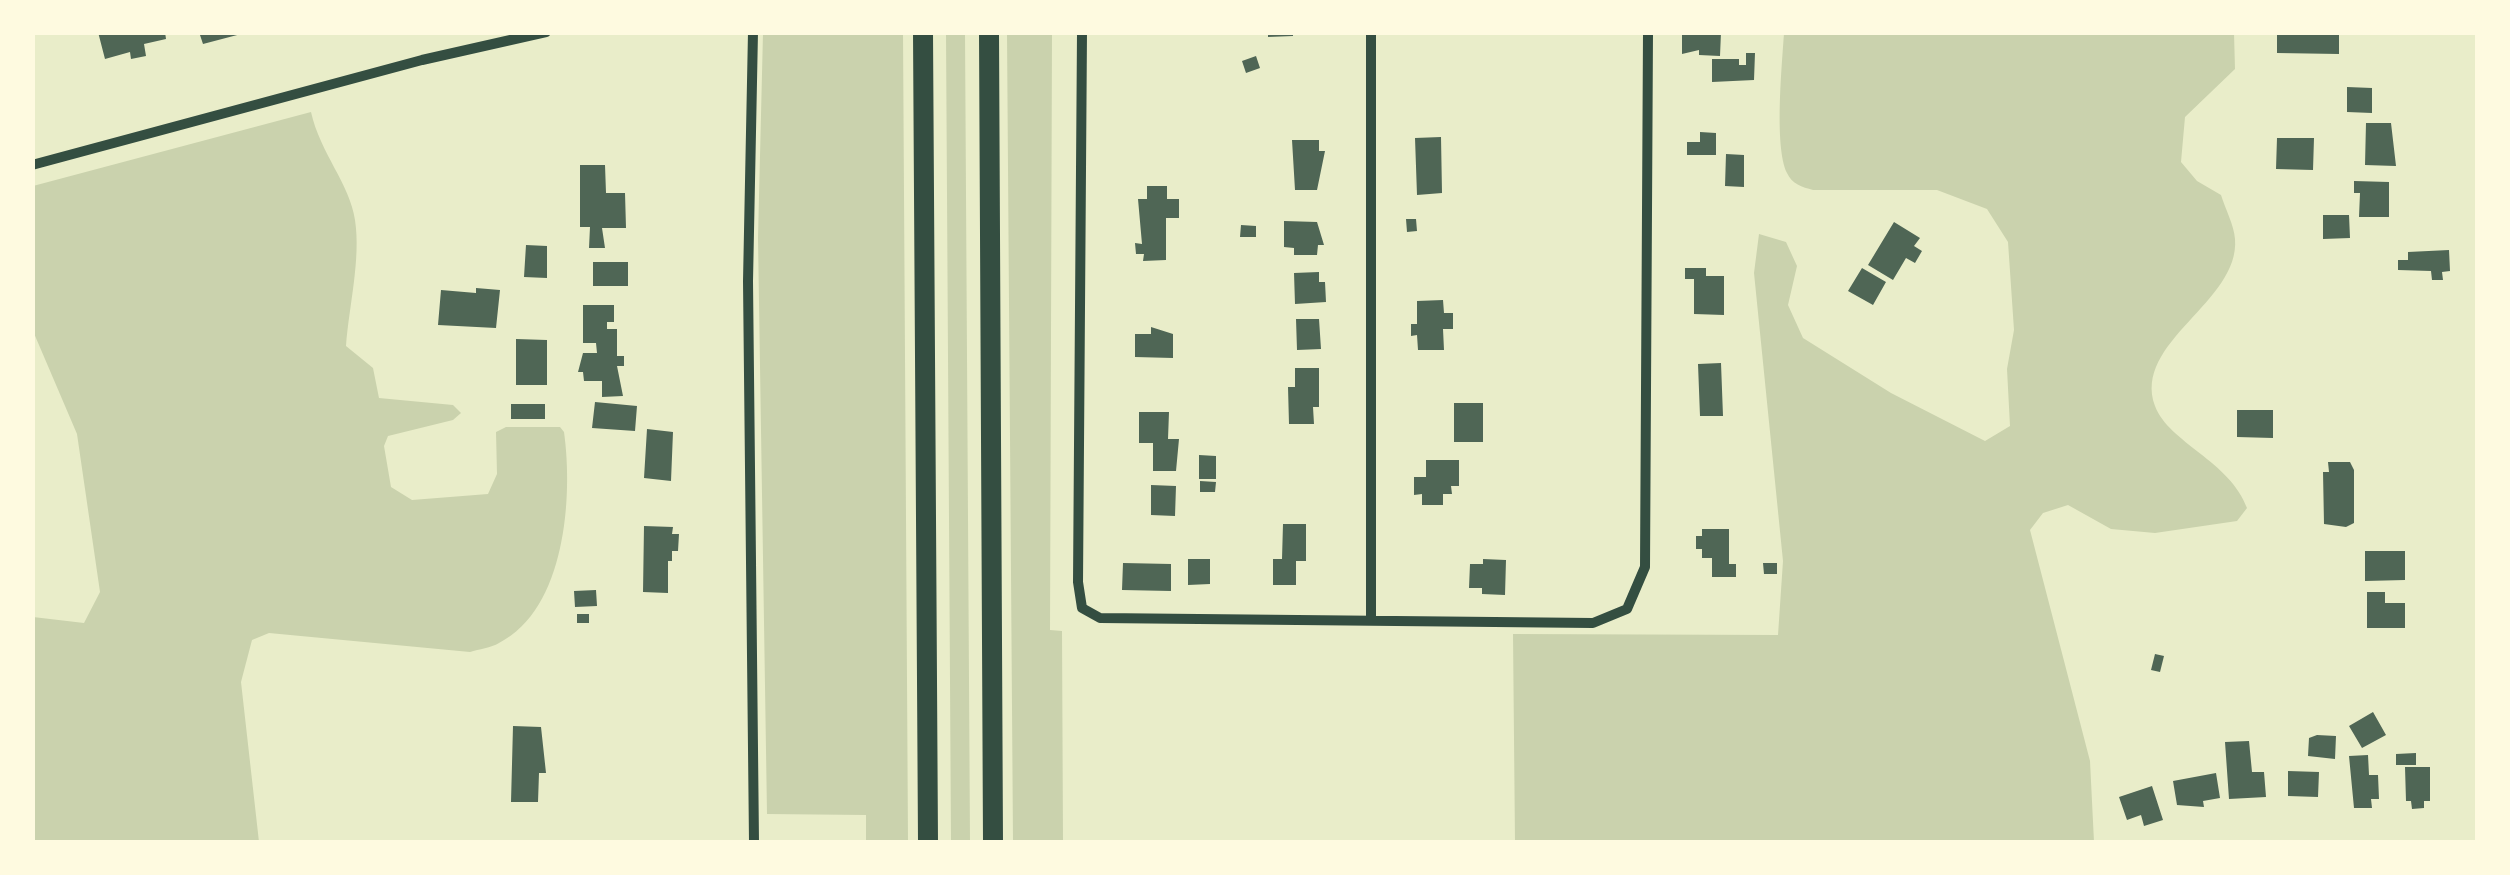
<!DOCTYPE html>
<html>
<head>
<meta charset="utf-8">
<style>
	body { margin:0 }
	#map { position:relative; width:2510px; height:875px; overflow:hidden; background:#e9edc9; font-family:Mulish,sans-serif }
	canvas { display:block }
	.frame { position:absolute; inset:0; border:35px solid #fefae0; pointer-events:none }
</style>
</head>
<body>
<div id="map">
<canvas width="2510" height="875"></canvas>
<div class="frame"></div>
</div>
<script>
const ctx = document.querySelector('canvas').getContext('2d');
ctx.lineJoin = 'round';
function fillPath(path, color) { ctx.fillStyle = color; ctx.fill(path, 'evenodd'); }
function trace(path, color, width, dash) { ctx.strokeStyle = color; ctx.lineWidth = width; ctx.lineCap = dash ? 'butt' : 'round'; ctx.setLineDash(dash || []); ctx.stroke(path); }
const green = new Path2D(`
	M763 33H903L908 842H866V815L767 814 758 238Z
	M946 33H965L970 842H951Z
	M1007 33H1052L1050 630 1062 631 1063 842H1013Z
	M1784 33H2234L2235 69 2185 117 2181 162 2197 181 2221 195C2225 208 2234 225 2235 239 2240 302 2132 342 2155 406 2169 443 2230 461 2247 508L2237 521 2155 533 2111 529 2068 505 2043 513 2030 530 2090 761 2094 842H1515L1513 634 1778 635 1783 561 1754 273 1759 234 1786 242 1797 266 1788 305 1803 338 1891 393 1985 441 2010 426 2007 369 2014 330 2008 242 1987 209 1937 190H1813C1802 187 1792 184 1787 173 1774 146 1782 65 1784 33Z
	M311 112C320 153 350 184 355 220 361 259 349 306 346 346L373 368 379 398 453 405 461 413 453 420 388 436 384 446 391 487 412 500 488 494 497 474 496 432 506 427H560L564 432C573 496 566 609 499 643 491 648 479 649 470 652L269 633 252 640 241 682 259 842H33V617L84 623 100 592 77 434 33 331V186Z`);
const building = new Path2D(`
	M98 32H165L166 39 144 44 146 56 131 59 130 52 105 59Z
	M199 32H240L241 34 203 44Z
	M1268 32H1293V36L1268 37Z
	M1721 32 1720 56 1699 55V50L1682 54V35Z
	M2277 32H2339V54L2277 53Z
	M1746 53H1755L1754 80 1712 82V59H1739V65H1746Z
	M1256 56 1260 68 1246 73 1242 61Z
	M2347 87 2372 88V113L2347 112Z
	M2366 123H2391L2396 166 2365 165Z
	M1700 132 1716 133V155H1687V142H1700Z
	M1441 137 1442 193 1417 195 1415 138Z
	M2277 138H2314L2313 170 2276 169Z
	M1292 140H1319V151H1325L1317 190H1295Z
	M1726 154 1744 155V187L1725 186Z
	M580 165H605L606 193H625L626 228H602L605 248H589L590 227H580Z
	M2354 181 2389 182V217H2359L2360 193H2354Z
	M1147 186H1167V199H1179V218H1166V260L1143 261 1144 254H1136L1135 243 1142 244 1138 199H1147Z
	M2323 215H2349L2350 238 2323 239Z
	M1406 219H1416L1417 231 1407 232Z
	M1284 221 1317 222 1324 245H1318L1317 255H1294V248L1284 247Z
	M1894 222 1920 238 1914 246 1922 251 1915 263 1906 258 1893 280 1868 265Z
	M1241 225 1256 226V237H1240Z
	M526 245 547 246V278L524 277Z
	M2449 250 2450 271 2442 272 2443 280H2432L2431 271 2398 270V260H2408V252Z
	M593 262H628V286H593Z
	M1685 268H1706V276H1724V315L1694 314V279H1685Z
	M1862 268 1886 282 1873 305 1848 291Z
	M1319 272V282H1325L1326 302 1295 304 1294 273Z
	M476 288 500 290 496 328 438 325 441 290 476 293Z
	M1443 300 1444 313H1453V329H1443L1444 350H1418L1417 335 1411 336V324H1417V301Z
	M583 305H614V322H607V329H617V356H624V366H617L623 396 602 397V381H584L583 372H578L583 353H597L596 343H583Z
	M1296 319H1319L1321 349 1297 350Z
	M1151 327 1173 334V358L1135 357V334H1151Z
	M516 339 547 340V385H516Z
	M1721 363 1723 416H1700L1698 364Z
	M1295 368H1319V407H1313L1314 424H1289L1288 387H1295Z
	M595 402 637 406 635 431 592 428Z
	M1454 403H1483V442H1454Z
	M511 404H545V419H511Z
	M2237 410H2273V438L2237 437Z
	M1139 412H1169L1168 439H1179L1176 471H1153V443H1139Z
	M647 429 673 432 671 481 644 478Z
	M1199 455 1216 456V479H1199Z
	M1426 460H1459V486H1451L1452 494H1443V505H1422V494L1414 495V477H1426Z
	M2328 462H2350L2354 470V523L2346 527 2324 524 2323 472H2329Z
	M1200 481 1216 482 1215 492H1200Z
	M1151 485 1176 486 1175 516 1151 515Z
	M1283 524H1306V561H1296V585H1273V559H1282Z
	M644 526 673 527 672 534H679L678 551H672V561H668V593L643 592Z
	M1702 529H1729V564H1736V577H1712V558H1702V549H1696V536H1702Z
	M2365 551H2405V580L2365 581Z
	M1188 559H1210V584L1188 585Z
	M1483 559 1506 560 1505 595 1482 594V588H1469L1470 564H1483Z
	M1123 563 1171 564V591L1122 590Z
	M1763 563H1777V574H1764Z
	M596 590 597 606 575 607 574 591Z
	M2367 592H2385V603H2405V628H2367Z
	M577 614H589V623H577Z
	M2155 654 2164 656 2160 672 2151 670Z
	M2373 712 2386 735 2362 748 2349 726Z
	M513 726 541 727 546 773H539L538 802H511Z
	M2317 735 2336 736 2335 759 2308 756 2309 738Z
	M2249 741 2252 772H2264L2266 797 2229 799 2225 742Z
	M2416 753V765H2396V754Z
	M2368 755 2369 775H2378L2379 799H2371L2372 808H2354L2349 756Z
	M2405 767H2430V801H2424V808L2412 809 2411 801H2406Z
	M2288 771 2319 772 2318 797 2288 796Z
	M2216 773 2220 798 2203 801 2204 807 2177 805 2173 781Z
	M2152 786 2163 820 2144 826 2141 815 2127 820 2119 797Z`);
const minor = new Path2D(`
	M753 32 748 281 754 842
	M1082 32 1078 582 1082 608 1100 618 1593 623 1627 609 1645 567 1648 32
	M32 165 422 60 546 32
	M1371 620V32`);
const motorway = new Path2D(`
	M923 32 928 842
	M989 32 993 842`);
fillPath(green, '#cad2ad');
fillPath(building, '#4f6655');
trace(minor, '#344e41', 10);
trace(motorway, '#344e41', 20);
</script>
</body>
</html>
